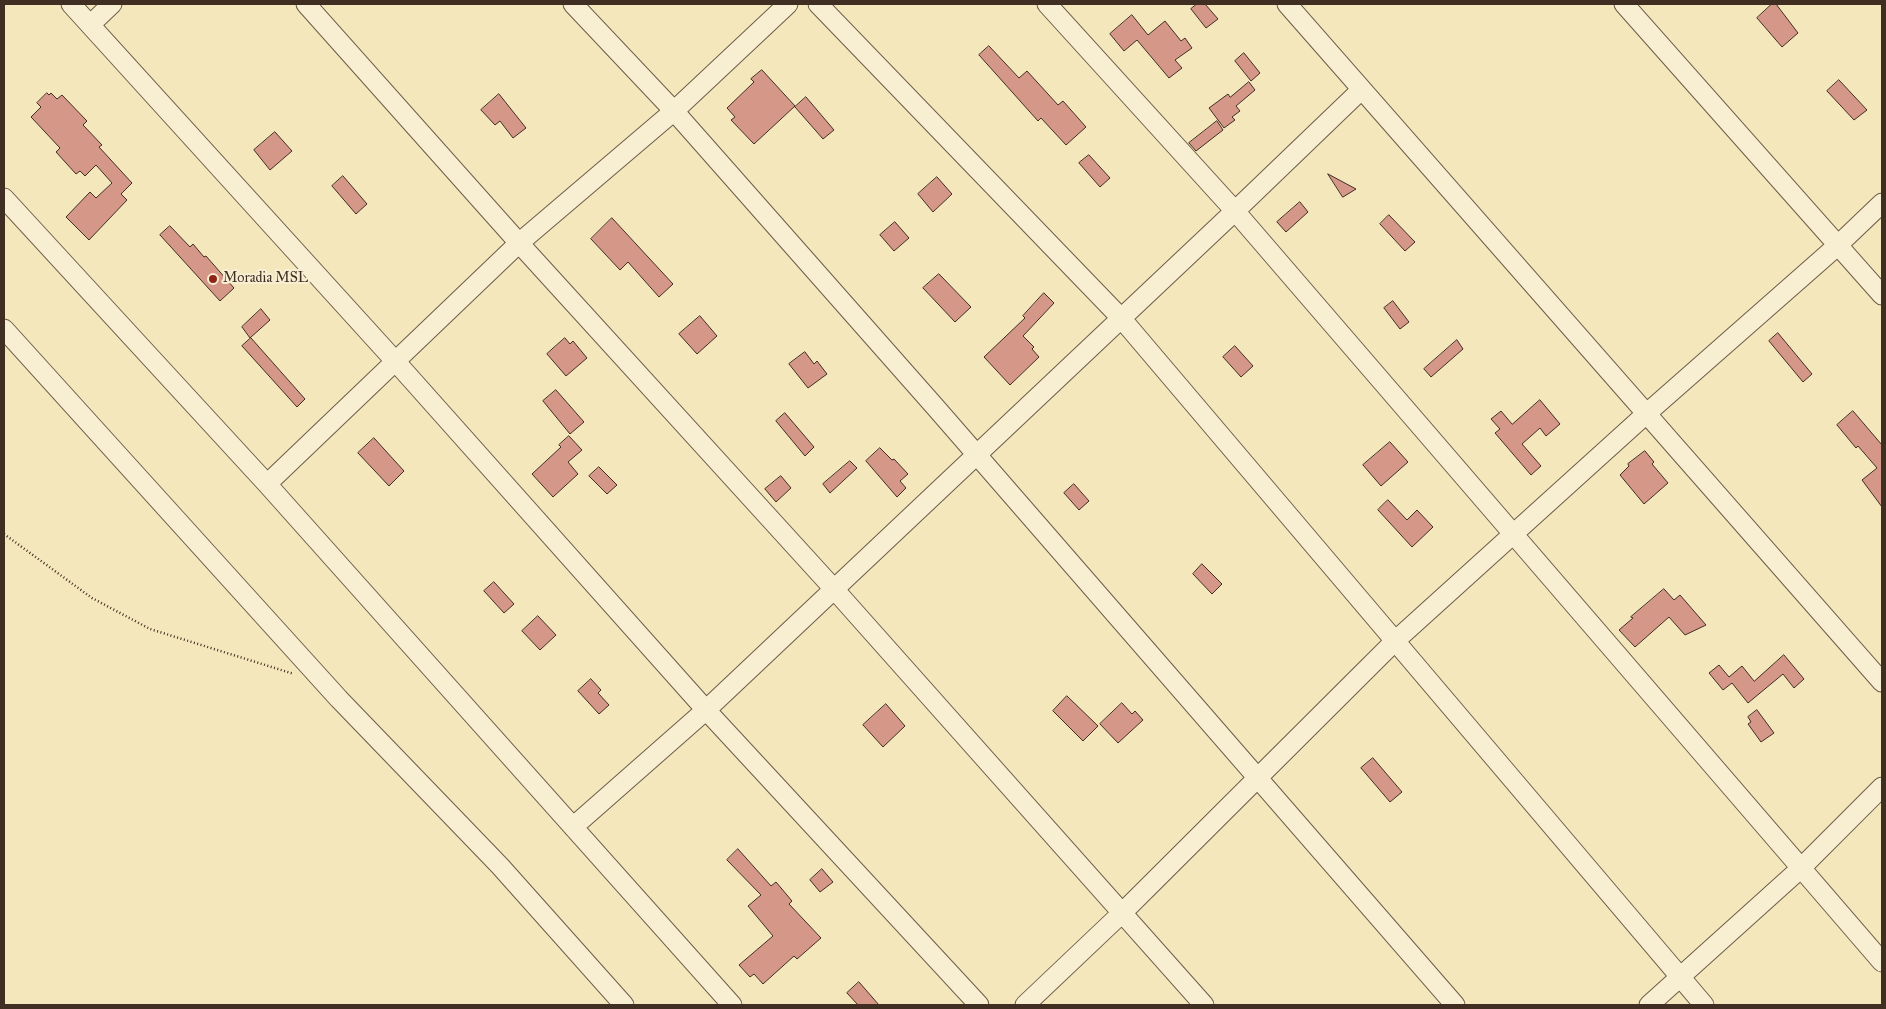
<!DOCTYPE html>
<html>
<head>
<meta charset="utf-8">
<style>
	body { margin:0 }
	#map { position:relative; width:1886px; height:1009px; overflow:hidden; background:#f5e7bc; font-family:"IM FELL Great Primer",serif }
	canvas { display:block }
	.frame { position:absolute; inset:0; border:5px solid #402e23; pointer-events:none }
</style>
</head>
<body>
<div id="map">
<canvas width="1886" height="1009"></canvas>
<div class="frame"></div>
</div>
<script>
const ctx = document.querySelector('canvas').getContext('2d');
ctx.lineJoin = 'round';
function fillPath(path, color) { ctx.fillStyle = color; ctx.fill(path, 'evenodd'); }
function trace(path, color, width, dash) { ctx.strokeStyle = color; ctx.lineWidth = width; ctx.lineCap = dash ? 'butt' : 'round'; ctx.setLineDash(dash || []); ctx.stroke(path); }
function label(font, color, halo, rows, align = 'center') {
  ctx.font = font + ' "IM FELL Great Primer",serif'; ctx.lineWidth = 4; ctx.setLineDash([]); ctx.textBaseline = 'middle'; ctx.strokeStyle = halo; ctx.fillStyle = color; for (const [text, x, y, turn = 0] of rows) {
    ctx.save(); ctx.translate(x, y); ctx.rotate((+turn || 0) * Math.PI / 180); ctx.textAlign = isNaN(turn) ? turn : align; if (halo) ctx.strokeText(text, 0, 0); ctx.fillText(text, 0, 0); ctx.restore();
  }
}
const building = new Path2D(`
	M1197 4H1205L1218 19 1206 28 1191 9Z
	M1772 4H1776L1798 33 1782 47 1757 18Z
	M1132 15 1148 35 1165 21 1181 41 1185 38 1192 48 1175 60 1182 68 1169 78 1137 40 1124 51 1110 34Z
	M989 46 1019 78 1027 71 1058 105 1063 101 1086 127 1066 145 1041 118 1038 121 979 55Z
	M1244 53 1260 73 1251 81 1235 61Z
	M762 70 795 106 754 144 731 120 735 117 727 108 754 82 751 79Z
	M1839 80 1867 110 1854 120 1827 91Z
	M1249 82 1255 90 1236 106 1240 111 1232 117 1235 120 1224 128 1209 108 1228 94 1230 97Z
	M47 93 49 95 51 93 57 99 62 95 87 121 83 125 102 145 99 147 132 183 121 194 127 200 89 240 66 217 90 192 96 198 112 183 96 165 85 176 80 171 76 174 56 152 60 148 31 117 41 107 37 103Z
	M499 94 526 128 513 138 500 121 495 125 481 110Z
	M806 97 834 130 823 139 795 107Z
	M1217 121 1223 130 1196 151 1189 143Z
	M275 132 292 151 270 170 254 150Z
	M1089 155 1110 178 1100 187 1079 163Z
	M1328 174 1356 189 1343 197Z
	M343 176 367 204 356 214 332 186Z
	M937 177 952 194 933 212 918 194Z
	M1300 202 1308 212 1286 232 1277 222Z
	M1389 215 1415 242 1405 251 1380 224Z
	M612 218 673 284 659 297 628 262 620 270 591 239Z
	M895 222 909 238 894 251 880 235Z
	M170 226 190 247 193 244 204 257 206 256 234 288 220 301 160 235Z
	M939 274 971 307 955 322 923 288Z
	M1044 293 1054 303 1023 336 1034 347 1032 349 1039 357 1010 385 984 357 1025 318 1023 316Z
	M1393 301 1409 322 1400 329 1384 308Z
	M261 309 270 320 250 338 242 327Z
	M700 316 717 336 697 354 679 334Z
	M1778 333 1812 374 1803 382 1769 341Z
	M251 338 305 399 297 407 242 346Z
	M565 338 570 344 573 341 587 358 566 376 547 354Z
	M1457 340 1463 349 1431 377 1424 369Z
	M1235 346 1253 366 1241 377 1223 357Z
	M805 352 814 364 817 361 827 374 808 388 789 364Z
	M556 390 584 422 570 434 543 401Z
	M1540 400 1560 424 1546 436 1540 428 1522 444 1541 466 1531 475 1495 433 1500 429 1491 419 1501 411 1512 424Z
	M1853 411 1882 445V507L1862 480 1877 468 1858 446 1856 448 1837 425Z
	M785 413 814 447 805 456 776 421Z
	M569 436 582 450 568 462 578 474 553 497 532 474 561 447 559 445Z
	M374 438 404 471 389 486 358 453Z
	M1390 442 1408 462 1381 486 1363 465Z
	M880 448 892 460 894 459 908 474 900 481 906 488 897 497 866 461Z
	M1645 451 1654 462 1652 464 1668 483 1644 504 1620 475 1629 466 1628 464Z
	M850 461 857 468 830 493 823 484Z
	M599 467 617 485 607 494 589 476Z
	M781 476 791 488 776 502 765 489Z
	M1074 484 1089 501 1079 510 1064 493Z
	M1388 500 1407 520 1417 510 1433 527 1412 547 1378 510Z
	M1202 564 1222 584 1212 594 1193 574Z
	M494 582 514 604 504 613 484 591Z
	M1664 589 1674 600 1680 595 1706 625 1685 635 1669 617 1635 647 1619 630 1633 618 1631 617Z
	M538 616 556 635 540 650 522 631Z
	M1784 655 1804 679 1794 688 1783 674 1748 703 1732 683 1723 690 1709 673 1719 665 1729 677 1742 666 1754 681Z
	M591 679 601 690 598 693 609 705 599 714 578 691Z
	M1067 696 1098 726 1083 741 1053 711Z
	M1122 703 1132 714 1135 711 1143 720 1118 743 1100 724Z
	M886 704 905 726 883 747 863 725Z
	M1757 710 1774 733 1761 742 1748 724 1751 722 1748 717Z
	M1373 758 1402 792 1390 802 1361 768Z
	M738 849 771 886 776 882 792 901 789 904 821 938 797 959 794 956 763 984 754 974 750 977 739 965 773 936 748 906 761 895 727 860Z
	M822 869 833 882 820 892 810 880Z
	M859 982 879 1005H858L847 993Z`);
const path = new Path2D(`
	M4 534 92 598 150 629 294 674`);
const minor = new Path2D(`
	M71 4 396 362 706 710 979 1005
	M306 4 519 243 834 589 1204 1005
	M573 4 674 111 937 409 1455 1005
	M818 4 1121 318 1704 1005
	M1047 4 1235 211 1882 962
	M1287 4 1882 682
	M1624 4 1882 295
	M90 25 112 4
	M4 198 267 484 732 1005
	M4 329 339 699 500 866 624 1005
	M267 484 519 243 674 111 788 4
	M573 827 706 710 1235 211 1361 90
	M1025 1005 1122 913 1395 641 1646 414 1837 246 1882 203
	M1649 1005 1800 869 1882 787`);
const markers = [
	[213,279,5,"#8f2418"]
];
const poiNames = [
	["Moradia MSL",223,279]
];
fillPath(building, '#d59787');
trace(building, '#402e23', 1);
trace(minor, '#6d5c49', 21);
trace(path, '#402e23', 2.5, [1, 2.5]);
trace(minor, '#f8efd3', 19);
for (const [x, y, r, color] of markers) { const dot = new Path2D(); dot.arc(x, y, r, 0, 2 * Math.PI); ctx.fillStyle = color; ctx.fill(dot); trace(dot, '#f8efd3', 2); }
label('14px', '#402e23', '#f8efd3', poiNames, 'left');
</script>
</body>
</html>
